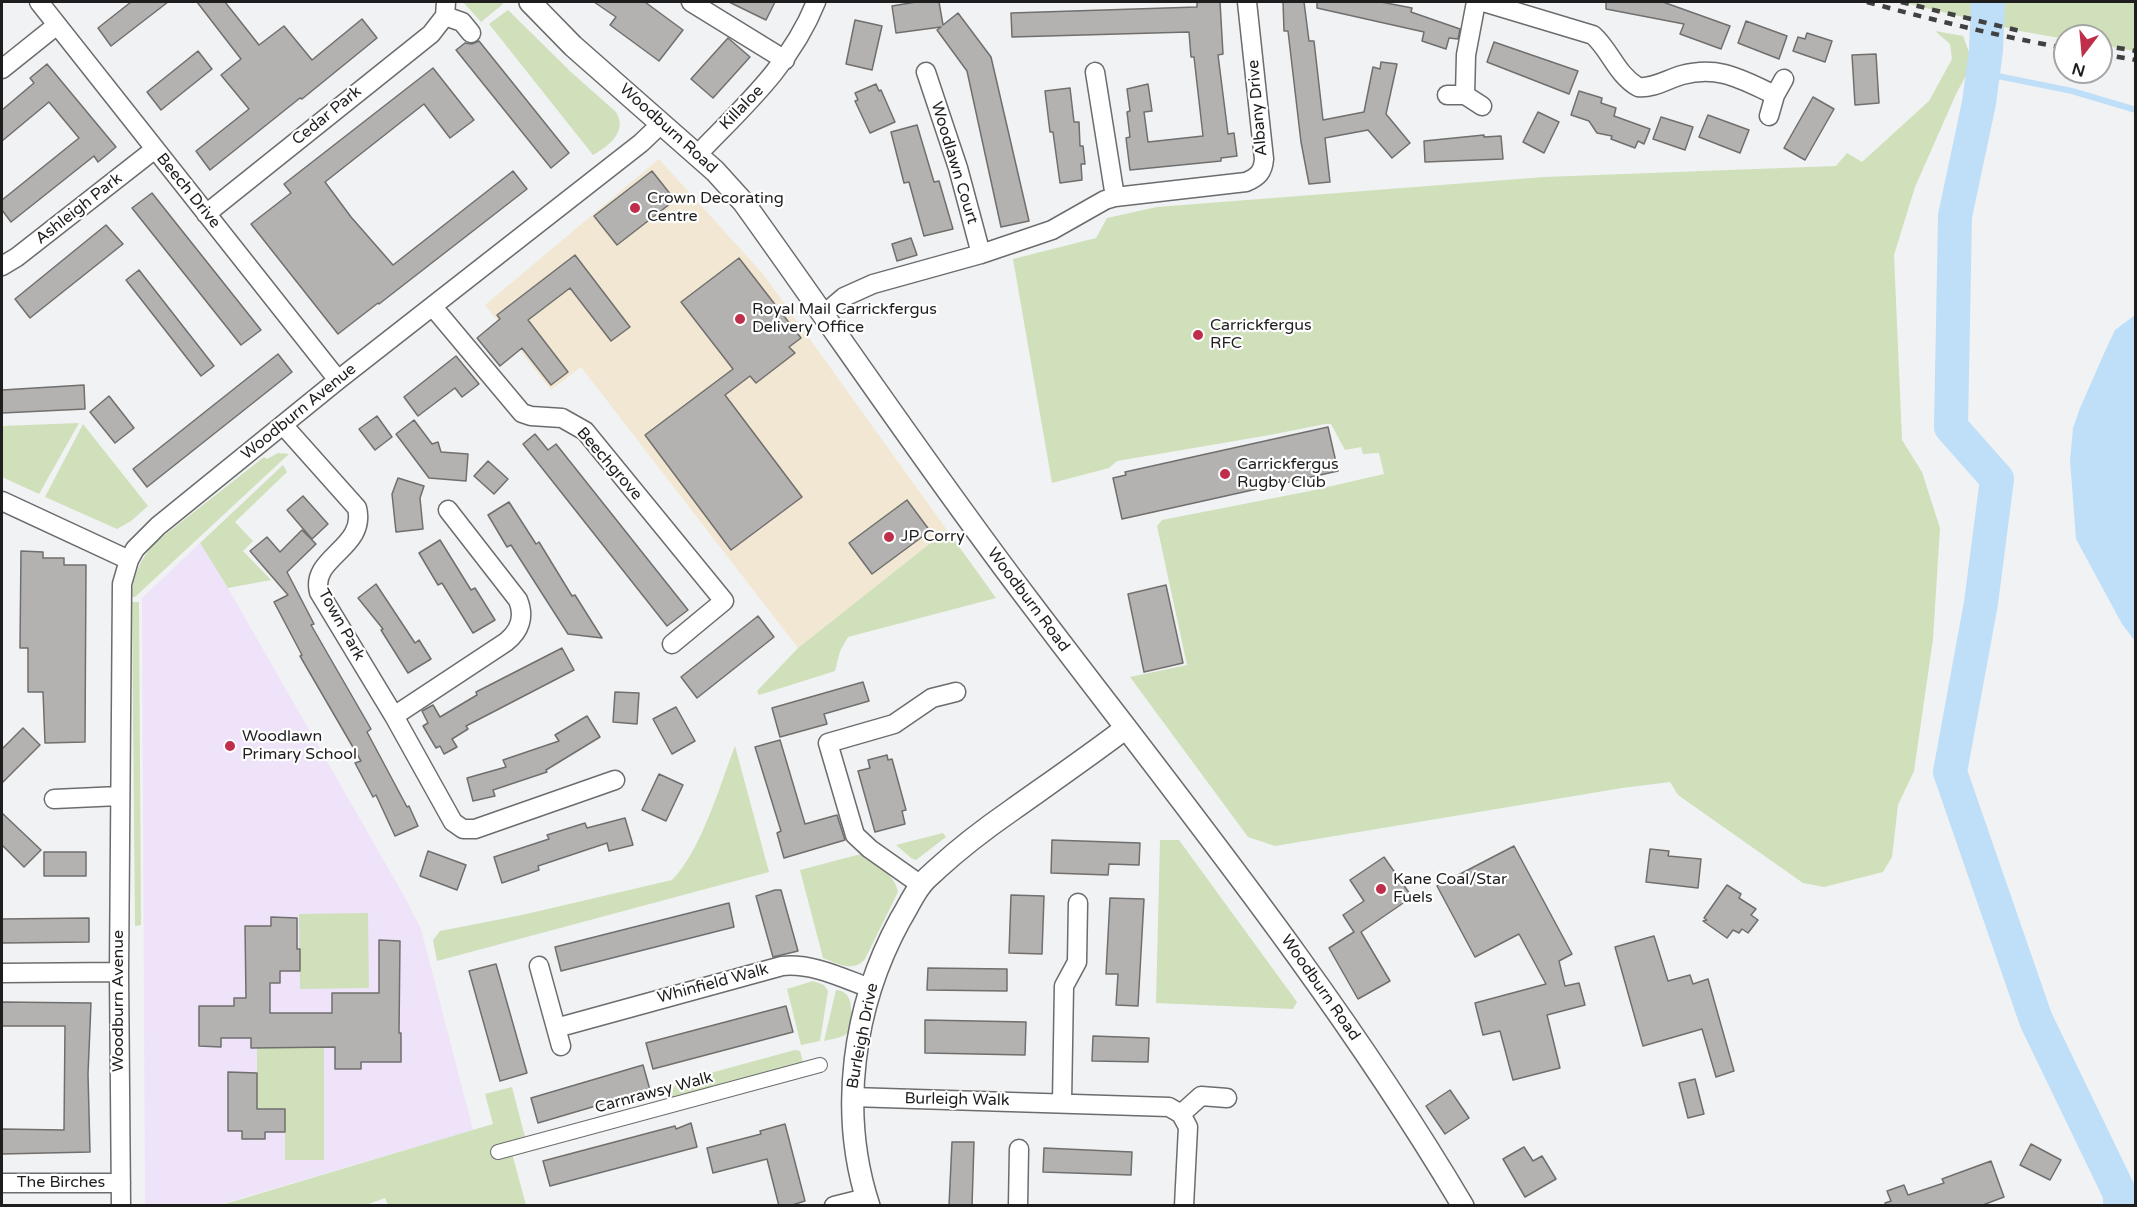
<!DOCTYPE html>
<html>
<head>
<meta charset="utf-8">
<style>
	body { margin:0 }
	#map { position:relative; width:2137px; height:1207px; overflow:hidden; background:#f1f2f4; font-family:"Varela Round",sans-serif }
	canvas { display:block }
	.frame { position:absolute; inset:0; border:3px solid #1e1e1f; pointer-events:none }
	.north { position:absolute; left:2053px; top:24px; width:60px; height:60px; box-sizing:border-box; background:#fff; border:2px solid #a5a5a5; border-radius:50%; rotate:196deg; font-size:16px; font-weight:700; line-height:24px; text-align:center; color:#1e1e1f }
	.north::after { content:''; display:block; margin:auto; width:21px; height:27px; background:#bf2f4b; clip-path:polygon(50% 0,100% 100%,50% 72%,0 100%) }
</style>
</head>
<body>
<div id="map">
<canvas width="2137" height="1207"></canvas>
<div class="frame"></div>
<div class="north">N</div>
</div>
<script>
const ctx = document.querySelector('canvas').getContext('2d');
ctx.lineJoin = 'round';
function fillPath(path, color) { ctx.fillStyle = color; ctx.fill(path, 'evenodd'); }
function trace(path, color, width, dash) { ctx.strokeStyle = color; ctx.lineWidth = width; ctx.lineCap = dash ? 'butt' : 'round'; ctx.setLineDash(dash || []); ctx.stroke(path); }
function label(font, color, halo, rows, align = 'center') {
  ctx.font = font + ' "Varela Round",sans-serif'; ctx.lineWidth = 4.5; ctx.setLineDash([]); ctx.textBaseline = 'middle'; ctx.strokeStyle = halo; ctx.fillStyle = color; for (const [text, x, y, turn = 0] of rows) {
    ctx.save(); ctx.translate(x, y); ctx.rotate((+turn || 0) * Math.PI / 180); ctx.textAlign = isNaN(turn) ? turn : align; if (halo) ctx.strokeText(text, 0, 0); ctx.fillText(text, 0, 0); ctx.restore();
  }
}
const industrial = new Path2D(`
	M659 159 763 274 947 530 798 648 581 367 551 390 485 305Z`);
const education = new Path2D(`
	M200 543 228 588 403 894 421 929 473 1130 218 1205H145L142 598Z`);
const green = new Path2D(`
	M463 2H502L503 4 481 22Z
	M1901 2H2135V51L2101 45V36H2065V39L2020 31Z
	M508 10 571 72 616 112C628 131 609 146 593 155L489 24Z
	M1935 31 1963 36 1973 63 1957 92 1915 187 1894 255 1902 440 1922 472 1940 528 1933 639 1914 771 1898 805 1892 857 1883 872 1824 887 1803 883 1678 795 1670 782 1622 788 1275 846 1248 837 1130 677 1187 665 1157 526 1162 520 1310 491 1384 474 1379 453 1363 454 1361 447 1345 450 1331 424H1325L1270 435 1117 461 1109 468 1052 483 1013 259 1096 238 1107 218 1157 207 1544 177 1836 166 1847 153 1862 162 1929 101 1952 59 1950 44Z
	M79 423 39 494 2 477V426Z
	M83 424 148 506 131 521 117 529 45 497Z
	M278 453 289 454 135 597H132L131 595C136 570 140 559 157 541L264 457 267 459Z
	M283 465 287 472 235 522 253 541 243 551 271 580 228 588 200 543Z
	M947 530 996 598 848 637 840 651 835 671 759 695 757 691 798 648Z
	M132 602H139L141 925 135 926Z
	M735 746 769 872 437 961 433 940 440 931 522 915 672 880C701 851 720 785 735 746Z
	M943 833 946 837 916 860 911 858 896 845Z
	M1160 840H1179L1297 1002 1293 1009 1156 1003Z
	M861 854C875 864 895 874 898 892L865 959C853 973 838 964 823 958L800 870Z
	M368 913 369 988 300 989 299 914Z
	M813 981 824 985 828 991 820 1041 801 1045 787 989Z
	M836 990C848 991 851 1000 851 1010L853 1011C851 1036 848 1036 824 1041Z
	M257 1047 324 1048V1160H285V1109H257Z
	M795 1050 800 1051 804 1066 672 1101 671 1092 677 1082Z
	M512 1087 526 1141 510 1146 526 1205H388L385 1198 363 1206H218L493 1124 485 1094Z`);
const water = new Path2D(`
	M2135 315V641L2122 624 2076 539 2070 460 2073 428 2080 408 2106 349 2115 330Z`);
const stream = new Path2D(`
	M1983 73 2072 91 2136 110`);
const river = new Path2D(`
	M1988 2 1986 50 1979 103 1955 216 1951 427 1997 479 1981 603 1950 772 2036 1020 2120 1194V1206`);
const building = new Path2D(`
	M131 2H168L111 46 98 28Z
	M197 2H225L259 45 284 26 312 60 362 19 377 38 302 99 300 98 210 170 196 151 249 109 221 75 241 59Z
	M594 2H645L683 30 659 61 610 25 616 17Z
	M729 2H775L766 20Z
	M916 2H939L943 25 958 13 991 57 1029 221 1001 227 967 71 937 30 941 27 896 33 892 6Z
	M1197 2H1220L1223 54 1218 55 1228 134 1234 133 1237 156 1221 158V161L1130 170 1126 138 1130 137 1127 112 1130 111 1127 89 1148 84 1152 111 1144 112 1148 142 1203 136 1194 57H1191L1189 32 1012 37 1011 13 1197 7Z
	M1283 2H1304L1309 41H1314L1323 120 1364 112 1373 67 1380 69 1381 62 1397 64 1386 114 1410 143 1392 158 1368 130 1325 138 1330 182 1309 184 1301 142 1288 31H1284Z
	M1317 2H1381L1412 8 1411 12 1460 29 1458 39 1449 38 1446 49 1422 41 1424 32 1317 8Z
	M1606 2H1663L1730 26 1721 49 1680 34 1684 24 1606 9Z
	M855 20 882 26 872 70 846 64Z
	M1746 21 1787 36 1779 59 1738 43Z
	M1807 33 1832 41 1825 62 1793 51 1798 37 1805 39Z
	M728 38 750 57 713 98 691 79Z
	M479 41 569 153 551 168 456 50 465 43 472 44Z
	M1494 42 1578 71 1569 94 1487 62Z
	M198 51 212 69 161 110 147 92Z
	M1876 54 1879 103 1855 105 1852 55Z
	M47 64 116 147 98 162 94 156 11 222 2 210V200L79 138 49 102 2 141V110L34 83 30 78Z
	M433 68 474 120 450 138 424 104 325 182 351 217 393 265 513 171 527 189 379 304 378 303 338 334 251 224 291 193 284 184Z
	M876 84 879 91 881 90 895 122 870 133 855 101 858 100 855 93Z
	M1070 88 1074 122H1079L1080 146H1083L1085 164H1081L1082 180 1060 183 1053 132H1050L1045 91Z
	M1579 91 1602 98 1601 103 1616 108 1614 116 1650 129 1644 144 1638 141 1635 148 1611 139 1612 136 1597 133 1589 121 1571 115Z
	M1813 97 1834 109 1805 160 1784 148Z
	M1538 112 1559 122 1544 153 1523 142Z
	M1708 115 1749 130 1740 153 1699 137Z
	M1661 117 1693 127 1685 150 1653 139Z
	M917 125 934 182 939 181 953 229 924 236 909 182 904 183 891 132Z
	M1484 135V137L1501 136 1503 159 1425 162 1424 141Z
	M652 171 675 200 617 245 594 216Z
	M152 193 261 330 241 345 132 208Z
	M106 225 123 244 30 318 15 299Z
	M911 238 917 255 897 261 892 244Z
	M575 255 630 327 611 341 570 288 528 320 568 372 551 385 522 348 500 366 477 338 500 319 497 315Z
	M739 258 801 338 789 347 795 353 756 383 750 376 725 395 802 497 731 550 645 435 733 369 681 302Z
	M139 270 214 366 201 376 126 280Z
	M278 354 292 372 147 487 133 469Z
	M456 356 479 384 462 397 455 388 418 416 404 397Z
	M84 385 85 409 2 413V390Z
	M109 396 134 428 115 443 90 412Z
	M377 416 392 437 375 450 359 429Z
	M414 420 432 444 438 442 441 452 468 454 466 481 429 478 396 434Z
	M1328 427 1338 471 1122 519 1113 478 1126 475 1125 472Z
	M535 434 548 450 556 444 688 610 667 626 523 444Z
	M488 461 508 479 494 494 474 476Z
	M398 478 424 486 420 498 423 529 396 532 392 494Z
	M303 496 328 524 312 539 287 510Z
	M907 500 930 531 872 574 849 543Z
	M509 502 536 544 539 542 572 596 575 595 602 638 568 634 511 545 507 547 488 515Z
	M302 530 316 544 287 572 314 624 311 625 371 729 367 732 407 807 409 806 418 826 395 836 376 795 373 797 355 763 361 761 300 656 302 655 274 602 288 595 250 551 267 537 280 552Z
	M440 540 471 590 475 588 495 620 473 633 442 583 438 585 419 553Z
	M21 551 43 552V558H64V565H86L85 742 45 743 43 692H28V648H20Z
	M376 584 415 643 419 640 431 659 408 673 381 630 383 629 358 598Z
	M1166 585 1183 663 1144 672 1128 594Z
	M758 616 774 637 697 698 681 677Z
	M562 648 574 670 466 726 468 729 452 739 457 747 444 754 440 746 436 748 423 726 428 723 422 711 433 705 440 717 477 695 476 692Z
	M863 682 869 701 824 714 827 724 780 737 772 708Z
	M615 692 639 693 637 724 613 722Z
	M676 707 695 741 672 754 653 719Z
	M587 716 600 737 546 770 547 772 493 790 495 796 473 801 467 778 506 767 503 760 559 741 555 735Z
	M23 728 40 745 2 783V749Z
	M780 740 805 824 837 815 845 840 784 858 777 833 781 831 755 747Z
	M887 755 888 760 892 759 906 810 902 811 905 824 875 832 858 771 870 768 868 760Z
	M659 774 683 785 666 821 642 810Z
	M2 813 41 850 24 867 2 845Z
	M625 818 633 845 609 851 607 843 538 866 539 870 502 883 494 857 549 839 547 835 585 823 587 828Z
	M1052 840 1140 843 1139 865 1109 864 1108 875 1051 873Z
	M1514 846 1572 954 1559 961 1565 986 1579 983 1585 1005 1547 1015 1560 1068 1513 1080 1500 1031 1483 1035 1475 1003 1546 984 1519 934 1475 957 1437 886Z
	M1650 849 1669 851 1668 856 1701 859 1698 888 1646 882Z
	M428 851 466 865 457 890 420 876Z
	M44 852H86V876H44Z
	M1384 857 1412 897 1361 932 1390 981 1358 999 1329 948 1354 932 1343 915 1364 901 1350 880Z
	M1727 885 1741 894 1739 898 1756 909 1751 915 1758 920 1748 933 1742 929 1739 933 1733 930 1727 938 1703 921 1707 920 1704 918Z
	M775 890H781L798 951 773 957 756 896Z
	M1011 895 1044 896 1042 954 1009 953Z
	M1110 898 1144 899 1138 1006 1116 1005 1118 974H1106Z
	M729 903 734 927 561 971 555 947Z
	M271 917 297 918V949H300V971H280V983H270V1013H332V993H379V940L400 941 399 1033H401V1062H361V1069H335V1047L251 1048V1038H221V1047L199 1046V1006H234V998H246L245 926H271Z
	M89 918V942L2 943V919Z
	M1654 936 1668 981 1690 975 1693 984 1708 979 1734 1071 1716 1077 1702 1029 1643 1046 1615 947Z
	M496 964 527 1073 500 1081 469 971Z
	M928 968 1007 969V991L927 990Z
	M2 1002 91 1003 88 1074 90 1152 2 1154V1129L64 1130 65 1026H2Z
	M786 1006 793 1032 653 1069 646 1043Z
	M925 1020 1026 1022 1025 1055 925 1053Z
	M1093 1036 1149 1038 1148 1062 1092 1061Z
	M643 1065 650 1090 538 1123 531 1098Z
	M228 1072 257 1073V1109H285V1132H265V1139H242V1131H228Z
	M1695 1079 1704 1114 1688 1118 1679 1083Z
	M1450 1090 1469 1118 1445 1134 1426 1106Z
	M691 1123 697 1147 550 1186 543 1161 675 1126 676 1129Z
	M785 1124 805 1201 789 1206H779L767 1159 713 1173 707 1148 761 1134 760 1131Z
	M952 1142H974L972 1206H949Z
	M2031 1144 2061 1160 2050 1180 2020 1165Z
	M1524 1147 1533 1161 1542 1156 1556 1179 1525 1197 1503 1159Z
	M1044 1148 1132 1152 1131 1175 1043 1172Z
	M1991 1161 2004 1197 1980 1206H1886L1885 1203 1891 1201 1887 1191 1904 1185 1908 1195 1944 1183 1942 1179Z`);
const pedestrian = new Path2D(`
	M498 1152 820 1065`);
const minor = new Path2D(`
	M39 2 338 380
	M691 2 785 60
	M1476 2 1466 55 1465 95 1482 106
	M1483 2 1593 35C1610 50 1617 75 1638 87 1652 89 1668 79 1682 75 1720 65 1742 80 1775 95L1769 116
	M445 16 462 22 471 33
	M2 69 57 25
	M926 72 958 168 981 254
	M1095 72 1115 197
	M1447 95H1465
	M1775 95 1784 79
	M697 155C743 107 791 65 816 2
	M206 214 431 34 445 16 446 2
	M2 266 17 257 155 149
	M433 307 522 413 531 416 562 418 585 431 724 601 672 644
	M824 314 844 297 873 284 981 254 1052 230 1105 200 1115 197 1246 182C1258 177 1263 172 1264 159L1247 2
	M283 425 357 508C367 548 310 557 319 592L394 716 453 822 463 829H475L615 780
	M2 501 129 560
	M394 716 506 642C520 631 525 617 518 600L448 510
	M54 799 119 796
	M921 885 870 849 855 835 828 743 894 724 932 698 956 692
	M539 966 561 1046
	M2 973 119 972
	M556 1028 782 966C813 963 842 978 870 988
	M852 1097 1169 1107 1181 1114 1188 1127 1184 1206
	M1062 1102 1064 986 1077 962 1078 903
	M1181 1114 1201 1096 1227 1098
	M2 1183H121
	M121 1206 119 972 122 584 129 560 135 549 158 526 338 380 641 143 662 123
	M834 1206 866 1198
	M1018 1206 1019 1149`);
const tertiary = new Path2D(`
	M530 2 573 46 715 171 744 203C839 335 930 471 1029 601 1179 799 1336 992 1463 1206
	M869 1206C838 1112 853 1006 900 920 907 909 913 895 921 885 925 879 932 874 937 869 961 847 986 828 1012 810 1050 783 1089 756 1126 728`);
const rail = new Path2D(`
	M1867 2C1933 20 1998 36 2065 48
	M1901 2 2024 32
	M2101 45 2136 51
	M2101 54 2136 60`);
const markers = [
	[635,208,6,"#bf2f4b"],
	[740,319,6,"#bf2f4b"],
	[1198,335,6,"#bf2f4b"],
	[1225,474,6,"#bf2f4b"],
	[889,537,6,"#bf2f4b"],
	[230,746,6,"#bf2f4b"],
	[1381,889,6,"#bf2f4b"]
];
const streetNames = [
	["Killaloe",742,108,-46],
	["Albany Drive",1258,108,-95],
	["Cedar Park",327,116,-39],
	["Woodburn Road",668,129,42],
	["Woodlawn Court",954,163,73],
	["Beech Drive",188,191,51],
	["Ashleigh Park",79,209,-38],
	["Woodburn Avenue",299,412,-39],
	["Beechgrove",609,464,49],
	["Woodburn Road",1028,600,53],
	["Town Park",341,625,61],
	["Whinfield Walk",713,984,-15],
	["Woodburn Road",1320,988,55],
	["Woodburn Avenue",119,1001,-90],
	["Burleigh Drive",863,1036,-79],
	["Carnrawsy Walk",654,1093,-15],
	["Burleigh Walk",957,1100,1],
	["The Birches",61,1183]
];
const poiNames = [
	["Crown Decorating",647,199],
	["Centre",647,217],
	["Royal Mail Carrickfergus",752,310],
	["Delivery Office",752,328],
	["Carrickfergus",1210,326],
	["RFC",1210,344],
	["Carrickfergus",1237,465],
	["Rugby Club",1237,483],
	["JP Corry",901,537],
	["Woodlawn",242,737],
	["Primary School",242,755],
	["Kane Coal/Star",1393,880],
	["Fuels",1393,898]
];
fillPath(industrial, '#f2e7d2');
fillPath(education, '#eee3f8');
fillPath(green, '#cfe0ba');
fillPath(water, '#bfdff8');
trace(stream, '#bfdff8', 6);
trace(river, '#bfdff8', 34);
fillPath(building, '#b4b2b1');
trace(building, '#706f6d', 1.5);
trace(pedestrian, '#6b6c6e', 16);
trace(minor, '#6b6c6e', 21);
trace(tertiary, '#6b6c6e', 24);
trace(pedestrian, '#fff', 14);
trace(minor, '#fff', 18);
trace(tertiary, '#fff', 21);
trace(rail, '#414142', 4.5, [8, 8]);
for (const [x, y, r, color] of markers) { const dot = new Path2D(); dot.arc(x, y, r, 0, 2 * Math.PI); ctx.fillStyle = color; ctx.fill(dot); trace(dot, '#fff', 2); }
label('16px', '#1e1e1f', '#fff', streetNames);
label('16px', '#1e1e1f', '#fff', poiNames, 'left');
</script>
</body>
</html>
